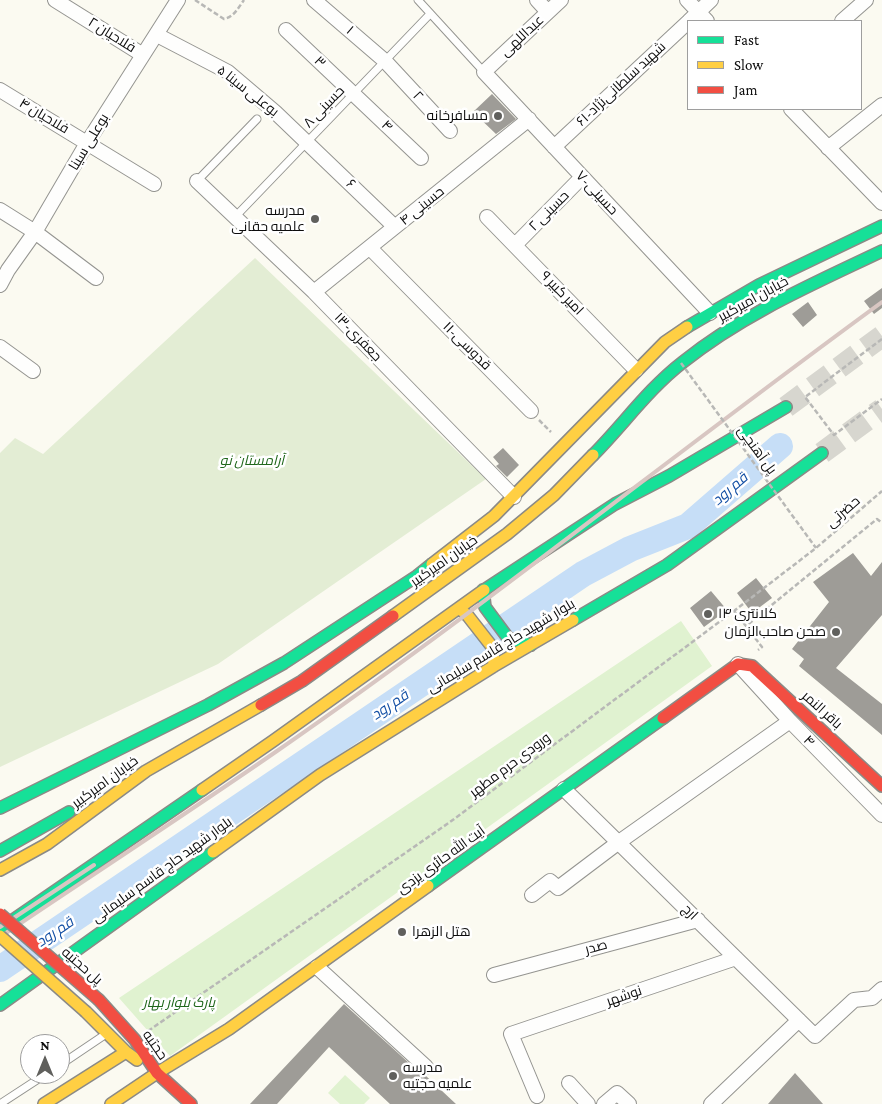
<!DOCTYPE html>
<html>
<head>
<meta charset="utf-8">
<style>
	body { margin:0 }
	#map { position:relative; width:882px; height:1104px; overflow:hidden; background:#fbfaf1; font-family:"Crimson Pro",serif }
	canvas { display:block }
	.legend { position:absolute; left:687px; top:20px; width:175px; height:90px; box-sizing:border-box; background:#fff; border:1px solid #9e9e9e; margin:0; padding:6px 9px; list-style:none; font-size:15px; color:#0d0d0d }
	.legend li { display:flex; align-items:center; gap:10px; height:25px }
	.legend b { width:25px; border:1px solid #9e9e9e }
	.north { position:absolute; left:20px; top:1034px; width:50px; height:50px; box-sizing:border-box; background:#fff; border:1px solid #9e9e9e; border-radius:50%; rotate:0deg; font-size:14px; font-weight:700; line-height:20px; text-align:center; color:#0d0d0d }
	.north::after { content:''; display:block; margin:auto; width:18px; height:22px; background:#60605d; clip-path:polygon(50% 0,100% 100%,50% 72%,0 100%) }
</style>
</head>
<body>
<div id="map">
<canvas width="882" height="1104"></canvas>
<ul class="legend">
<li><b style="height:6px;background:#16e098"></b>Fast</li>
<li><b style="height:6px;background:#ffcf43"></b>Slow</li>
<li><b style="height:6px;background:#f24e42"></b>Jam</li>
</ul>
<div class="north">N</div>
</div>
<script>
const ctx = document.querySelector('canvas').getContext('2d');
ctx.lineJoin = 'round';
function fillPath(path, color) { ctx.fillStyle = color; ctx.fill(path, 'evenodd'); }
function trace(path, color, width, dash) { ctx.strokeStyle = color; ctx.lineWidth = width; ctx.lineCap = dash ? 'butt' : 'round'; ctx.setLineDash(dash || []); ctx.stroke(path); }
function label(font, color, halo, rows, align = 'center') {
  ctx.font = font + ' "Crimson Pro",Cairo,serif'; ctx.lineWidth = 5; ctx.setLineDash([]); ctx.textBaseline = 'middle'; ctx.strokeStyle = halo; ctx.fillStyle = color; for (const [text, x, y, turn = 0] of rows) {
    ctx.save(); ctx.translate(x, y); ctx.rotate((+turn || 0) * Math.PI / 180); ctx.textAlign = isNaN(turn) ? turn : align; if (halo) ctx.strokeText(text, 0, 0); ctx.fillText(text, 0, 0); ctx.restore();
  }
}
const green = new Path2D(`
	M681 621 712 666 170 1056 119 998Z
	M345 1075 370 1098 364 1104H340L328 1093Z`);
const cemetery = new Path2D(`
	M255 258 486 479 218 664 0 767V453L15 438 43 454Z`);
const river = new Path2D(`
	M0 969 583 574 630 549 688 526 780 446`);
const building = new Path2D(`
	M492 94 516 119 496 134 473 112Z
	M882 288V308L874 314 864 301Z
	M808 302 817 315 803 327 792 314Z
	M503 448 519 465 507 477 496 466 499 464 493 457Z
	M853 553 871 576 882 562V615L836 668 882 704V735L799 666 804 659 792 649 829 602 813 582Z
	M756 578 772 598 752 613 737 593Z
	M711 591 727 610 704 627 690 608Z
	M344 1004 420 1073 426 1076 456 1104H390L329 1047 277 1104H250Z
	M795 1073 823 1104H768Z`);
const primaryTunnel = new Path2D(`
	M786 407 882 336
	M822 453 882 409`);
const path = new Path2D(`
	M195 0 224 19C234 17 238 8 244 0
	M882 339 805 397 834 435 882 399
	M539 420 551 432
	M734 611 746 626 877 519 882 523
	M746 626 762 647 758 650
	M148 1031 450 822 734 611 816 548 882 491`);
const lane = new Path2D(`
	M418 0 484 72
	M197 181 257 119
	M235 217 430 14
	M60 1065 106 1034
	M0 1104 46 1074`);
const street = new Path2D(`
	M55 0 143 55
	M314 0 385 61 450 131
	M537 0 548 12
	M561 0 484 72 710 313
	M687 0 707 21
	M689 21 711 0
	M842 21 866 0
	M286 30 421 158
	M157 35 228 72 275 112 395 227
	M0 90 154 184
	M791 109 882 203
	M554 147 688 22
	M828 148 882 105
	M197 181 314 292 514 497
	M0 210 35 232 96 278
	M487 217 636 370
	M515 245 582 177
	M370 248 531 411
	M0 285 8 270 35 232 87 143 178 0
	M314 292 529 119
	M0 347 33 371
	M738 664 790 721 882 815
	M564 789 815 1036 854 1000 872 998 882 989
	M532 895 550 881 558 888 619 842 790 721
	M317 967 426 1067
	M494 975 698 920
	M569 1083 588 1104
	M537 1096 511 1034 736 958
	M604 1104 617 1093 629 1104
	M711 1104 799 1020`);
const fast = new Path2D(`
	M687 327 759 285 882 226
	M593 455C623 425 648 389 683 362 743 314 813 284 882 251
	M483 590 485 607 508 638 531 645
	M484 590 615 504 669 476 786 407
	M573 620 667 565 822 453
	M0 808 208 705 284 663 417 576 432 564
	M0 851 69 812
	M428 886 663 718
	M0 929 202 790
	M0 1005 213 852`);
const slow = new Path2D(`
	M432 564 494 516 665 342 687 327
	M459 608 468 616 493 648 494 666
	M393 616 507 534 554 495 593 455
	M202 790 273 741 484 590
	M213 852 320 775 494 666 573 620
	M0 870 47 844 146 771 261 705
	M86 1012 126 1052 137 1060
	M44 1104 126 1052
	M111 1104 157 1073 229 1029 428 886`);
const jam = new Path2D(`
	M261 705 302 681 393 616
	M663 718 738 664 752 666 882 786
	M99 1000 135 1040 157 1073 191 1104`);
const rail = new Path2D(`
	M0 927 94 865
	M0 937C92 875 186 814 277 751 483 608 679 450 882 302`);
const pathBridge = new Path2D(`
	M681 363 816 548`);
const slowBridge = new Path2D(`
	M0 936 86 1012`);
const jamBridge = new Path2D(`
	M0 914 99 1000`);
const markers = [
	[498,116,5,"#60605d"],
	[315,219,5,"#60605d"],
	[708,614,5,"#60605d"],
	[836,632,5,"#60605d"],
	[402,932,5,"#60605d"],
	[393,1076,5,"#60605d"]
];
const streetNames = [
	["۱",350,30,40],
	["فلاحیان ۲",112,35,32],
	["عبداللهی",522,36,-43],
	["۳",320,62,44],
	["شهید سلطانی‌نژاد-۶۱",621,84,-43],
	["بوعلی سینا ۵",248,91,38],
	["۲",418,96,47],
	["حسینی ۸",324,107,-46],
	["فلاحیان ۴",44,116,31],
	["۴",387,126,44],
	["بوعلی سینا",89,142,-59],
	["۶",351,184,44],
	["حسینی-۷",597,193,47],
	["حسینی ۴",422,206,-39],
	["حسینی ۲",549,211,-45],
	["امیر کبیر ۹",562,293,46],
	["خیابان امیرکبیر",753,299,-29],
	["جعفری-۱۳",358,337,46],
	["قدوسی-۱۱",467,346,45],
	["پل آهنچی",757,450,54],
	["حضرتی",843,512,-41],
	["خیابان امیرکبیر",444,561,-35],
	["بلوار شهید حاج قاسم سلیمانی",501,646,-31],
	["باقر النمر",822,710,42],
	["۴",809,741,45],
	["ورودی حرم مطهر",510,765,-37],
	["خیابان امیرکبیر",105,782,-36],
	["آیت الله‌ حائری‌ یزدی",441,860,-36],
	["بلوار شهید حاج قاسم سلیمانی",162,870,-36],
	["ارج",690,912,45],
	["صدر",596,947,-15],
	["پل حجتیه",82,966,41],
	["نوشهر",624,996,-19],
	["حجتیه",155,1045,55]
];
const poiNames = [
	["مسافرخانه",488,116],
	["مدرسه",305,211],
	["علمیه حقانی",305,227],
	["کلانتری ۱۴",718,614,"left"],
	["صحن صاحب‌الزمان",826,632],
	["هتل الزهرا",412,932,"left"],
	["مدرسه",403,1068,"left"],
	["علمیه حجتیه",403,1084,"left"]
];
const parkNames = [
	["آرامستان نو",252,461],
	["پارک بلوار بهار",179,1003]
];
const waterNames = [
	["قم رود",730,489,-41],
	["قم رود",390,705,-34],
	["قم رود",55,932,-34]
];
fillPath(green, '#e0f2d0');
fillPath(cemetery, '#e3edd4');
trace(river, '#c6def7', 26);
fillPath(building, '#9e9c97');
trace(primaryTunnel, '#d7d6cf', 22, [22, 11]);
trace(lane, '#949490', 9);
trace(street, '#949490', 16);
trace(fast, '#8b8a86', 14);
trace(slow, '#8b8a86', 14);
trace(jam, '#8b8a86', 14);
trace(path, '#b8b8b6', 2.5, [5, 2.5]);
trace(lane, '#fefefd', 7);
trace(street, '#fefefd', 14);
trace(fast, '#16e098', 11);
trace(slow, '#ffcf43', 11);
trace(jam, '#f24e42', 11);
trace(rail, '#d8c6c2', 4);
trace(slowBridge, '#8b8a86', 14, []);
trace(jamBridge, '#8b8a86', 14, []);
trace(pathBridge, '#b8b8b6', 2.5, [5, 2.5]);
trace(slowBridge, '#ffcf43', 11);
trace(jamBridge, '#f24e42', 11);
for (const [x, y, r, color] of markers) { const dot = new Path2D(); dot.arc(x, y, r, 0, 2 * Math.PI); ctx.fillStyle = color; ctx.fill(dot); trace(dot, '#fff', 2); }
label('14px', '#0d0d0d', '#fff', streetNames);
label('14px', '#0d0d0d', '#fff', poiNames, 'right');
label('italic 14px', '#1f671b', '#fff', parkNames);
label('italic 15px', '#114ea4', '#fff', waterNames);
</script>
</body>
</html>
